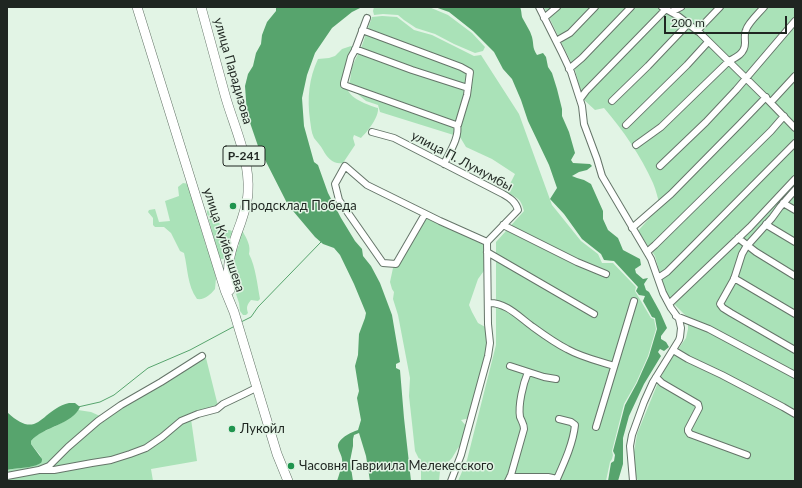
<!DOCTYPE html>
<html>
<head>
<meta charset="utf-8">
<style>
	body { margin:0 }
	#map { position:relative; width:802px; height:488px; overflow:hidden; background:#e2f4e5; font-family:Lato,sans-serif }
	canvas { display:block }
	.frame { position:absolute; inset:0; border:8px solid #1f2621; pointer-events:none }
	.scale { position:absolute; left:664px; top:16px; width:123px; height:18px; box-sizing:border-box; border:2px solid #1f2621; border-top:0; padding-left:5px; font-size:12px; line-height:14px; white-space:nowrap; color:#1f2621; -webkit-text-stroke:3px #e2f4e5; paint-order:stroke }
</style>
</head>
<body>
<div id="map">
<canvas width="802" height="488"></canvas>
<div class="frame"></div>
<div class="scale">200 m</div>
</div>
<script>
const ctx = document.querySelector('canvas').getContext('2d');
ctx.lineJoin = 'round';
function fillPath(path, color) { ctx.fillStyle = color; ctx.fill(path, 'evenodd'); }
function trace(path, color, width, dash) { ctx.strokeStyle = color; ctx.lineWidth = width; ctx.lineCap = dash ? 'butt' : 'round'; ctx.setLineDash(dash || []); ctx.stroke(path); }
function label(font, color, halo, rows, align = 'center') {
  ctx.font = font + ' Lato,sans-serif'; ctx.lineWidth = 3; ctx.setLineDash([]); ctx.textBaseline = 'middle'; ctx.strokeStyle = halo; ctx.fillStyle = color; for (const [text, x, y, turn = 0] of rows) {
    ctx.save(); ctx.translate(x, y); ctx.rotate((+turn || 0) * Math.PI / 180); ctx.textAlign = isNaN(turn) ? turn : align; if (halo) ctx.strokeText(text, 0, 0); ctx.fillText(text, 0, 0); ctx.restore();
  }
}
const green = new Path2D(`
	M374 7H429L448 15 472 33 485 47 483 51 475 53 454 44 435 34 416 28 404 20 398 15 383 14 374 15 373 11Z
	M544 7H795V481H638L636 477 634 452 637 434 657 385 668 363 686 338 688 329V318L670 300 662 281 655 256 638 231 660 206C658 199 656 190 653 183 641 156 623 130 604 108L595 110 583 99 575 70Z
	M382 16 397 17 414 30 432 35 474 56 481 55 519 114 552 205 581 241 598 254 602 263H613L636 287 635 291 651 318 654 319 656 329 648 356 636 383 624 404 612 451 613 455 612 459 610 462 606 481H458L467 460 496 345V242L524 211C521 198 517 198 506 192L515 174 492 159 466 147 460 137 380 112 378 105 366 101 349 87 352 67 356 58 360 51 372 17Z
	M351 46 358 48 359 51C353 57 350 65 349 74 348 77 346 83 347 87 348 98 368 105 378 108 379 117 368 131 361 138L354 135 353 138 355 145 343 163C334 165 327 158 323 150 321 146 317 142 314 138 311 132 311 126 310 120 307 98 309 78 318 59L329 58 335 56 342 49Z
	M183 183 189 184 191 193 206 246 211 256 216 278 215 289C210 295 205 300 197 299 187 285 188 269 184 253L180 251 171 233 164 227H155L153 225V218L148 212 149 210 155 209 159 222 170 221 165 201 179 196 178 187Z
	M208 210 225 230H230L233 232 228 245 225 258C222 260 221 259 219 257L207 213V211Z
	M425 217 482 242 486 247V268L478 279 469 305 472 312 478 323 487 328 489 343 470 418 461 420 467 427 463 443 458 448 452 458 440 471 439 481H422L421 480V467L419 459 415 451 412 423 409 396 410 378 398 315 393 299 394 292 392 289 390 282 393 268Z
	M240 232H243C247 239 251 246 249 254 256 268 257 284 260 299L258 301 251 300C247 305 246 307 248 313L246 315H243L240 311 239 303 234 288 232 274V259L239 245 238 240Z
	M205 354 219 410 191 419 197 461 151 469 153 481H7V470C16 468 36 468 42 461L40 455 31 444V441C38 432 48 430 58 425 66 421 72 416 78 410L91 412 100 416 167 374Z`);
const water = new Path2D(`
	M276 7H362L352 12 332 28 315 53 307 75 302 98 304 126 314 162 318 165 328 193 341 218 355 241 362 249 363 256 371 266 380 283 392 315 400 362 396 364V368L400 370 404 418 411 481H370L366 456 359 433 354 435 353 439V446L350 461 353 481H337C339 475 341 469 342 463 343 456 339 453 338 447 337 439 351 432 358 430L361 420 357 398 359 391 355 366 358 355 359 334 365 318 366 313 354 284 340 255 334 248 323 244 315 237 288 205 258 146 247 114 245 86 248 74 253 66 256 53 261 44 262 35 267 22 276 11Z
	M435 7H520C522 11 521 16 523 19 526 25 530 30 532 37 534 45 532 47 537 55L543 53 546 57 548 67 552 73 557 89 562 109V116L569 132 575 153 571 160 573 163 590 164 592 166 587 170 579 172 572 176 577 178 584 180 591 184 603 211V219L608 230 618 238 623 250 640 259 641 265 635 269 636 273 643 279 648 278 644 284 646 290 649 292 660 312 667 328 661 336V339L666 342 669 347 664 351 660 349 658 352 661 356 644 384 629 416 623 438V464L618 481H608L611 463 614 461 615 455 613 451 625 405 637 383 649 356 657 329 655 318 652 317 643 301 645 296 639 295 636 291 638 287 614 261 604 260 601 254 582 239 564 214 550 199 557 188 549 165 528 121 521 100 512 79 503 69 494 52 473 31 449 12Z
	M69 403H75L80 407C72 425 44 426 31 441V444L42 459C42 461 42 463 39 464 33 468 15 468 7 470V412C39 442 40 410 69 403Z`);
const stream = new Path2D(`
	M241 322 251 317 258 307 321 242
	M78 407 100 402 114 395 148 368 190 350 233 327`);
const minor = new Path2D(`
	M539 7 562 53 571 72 582 106 584 124 597 159 602 176 651 259 663 293 671 308 679 319 681 328 680 337 679 340 653 382 644 402 632 435 630 446 633 481
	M662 7 678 16 700 33 766 98 795 128
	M671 12 681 7
	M544 18 557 7
	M362 30 461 67 470 72 467 95 458 125H456L344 85V83L351 57 355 50 367 18
	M697 31 720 7
	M556 41 570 33 595 7
	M355 49 412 70 468 88
	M569 69 582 58 631 7
	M580 99 586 91 666 9
	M612 101 648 66 688 24
	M771 102 795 76
	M626 125 687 65 708 42
	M372 132 394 138 503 194C510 198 516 202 518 210L487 242
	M636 145 661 127 729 61C737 57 745 53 745 43 745 39 744 34 746 30 748 23 759 13 764 7
	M444 164C449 153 460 137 457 125
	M660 166 706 122 736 90 795 21
	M795 190 780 207 772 218 746 247 742 254 734 279 720 304 723 308 731 313 795 350
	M783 203 795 210
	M425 214 396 264 383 263 339 200 335 184 345 166 367 185 440 221 487 242 488 324 490 343 488 356 461 455 451 481
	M766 224 770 227 795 242
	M503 225 577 262 606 274
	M632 228 671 194 740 124 766 97
	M738 238 756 252 795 276
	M487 252 594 314
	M647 252 655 245 714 187 771 131 784 116
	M658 278 667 272 683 256 795 143
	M734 278 795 314
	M488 303C506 302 519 317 533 327 544 335 555 343 567 349 581 357 598 361 614 366
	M669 304 750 227 795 179
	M676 316 709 329 795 375
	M673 350 688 359 722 375 783 407 795 414
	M510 366 544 377 556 379
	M656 377 662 383 698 404 699 408 688 429V431L690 434 747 455
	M596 427 634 301
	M39 470H54L92 463 111 460 130 454 146 448 162 437 181 421 198 414 217 409 223 404 244 394 256 388
	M7 476 39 470 49 466 68 447 98 421 121 405 161 382 202 356
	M510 477H548L557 479
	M508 481 511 475 524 429C524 424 522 422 520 417 518 405 523 384 528 372
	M556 481C564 463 573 444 575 425L571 422 559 419`);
const highway = new Path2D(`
	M137 7 225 290 234 312 277 454 288 481
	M201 7C209 36 217 66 225 95 234 127 250 158 248 192 248 202 244 212 241 222 232 246 225 264 230 290`);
const markers = [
	[233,206,4,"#1f944e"],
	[232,429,4,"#1f944e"],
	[291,466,4,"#1f944e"]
];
const shields = [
	[244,156,42]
];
const shieldNames = [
	["Р-241",244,156]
];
const streetNames = [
	["улица Парадизова",233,71,74],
	["улица П. Лумумбы",462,161,28],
	["улица Куйбышева",224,240,72]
];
const poiNames = [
	["Продсклад Победа",241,206],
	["Лукойл",240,429],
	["Часовня Гавриила Мелекесского",299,466]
];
fillPath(green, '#aae2b8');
fillPath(water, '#57a46d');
trace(stream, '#57a46d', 1);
trace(minor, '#657569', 8);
trace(highway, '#657569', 10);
trace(minor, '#fff', 6);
trace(highway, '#fff', 9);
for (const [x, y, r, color] of markers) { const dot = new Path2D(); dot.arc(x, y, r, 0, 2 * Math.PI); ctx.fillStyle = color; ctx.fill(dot); trace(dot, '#e2f4e5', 1.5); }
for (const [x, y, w] of shields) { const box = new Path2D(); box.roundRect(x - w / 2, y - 10, w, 20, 3); ctx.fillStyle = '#e2f4e5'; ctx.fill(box); trace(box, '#1f2621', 1); }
label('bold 12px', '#1f2621', null, shieldNames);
label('13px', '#1f2621', '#e2f4e5', streetNames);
label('13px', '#1f2621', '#e2f4e5', poiNames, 'left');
</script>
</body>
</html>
